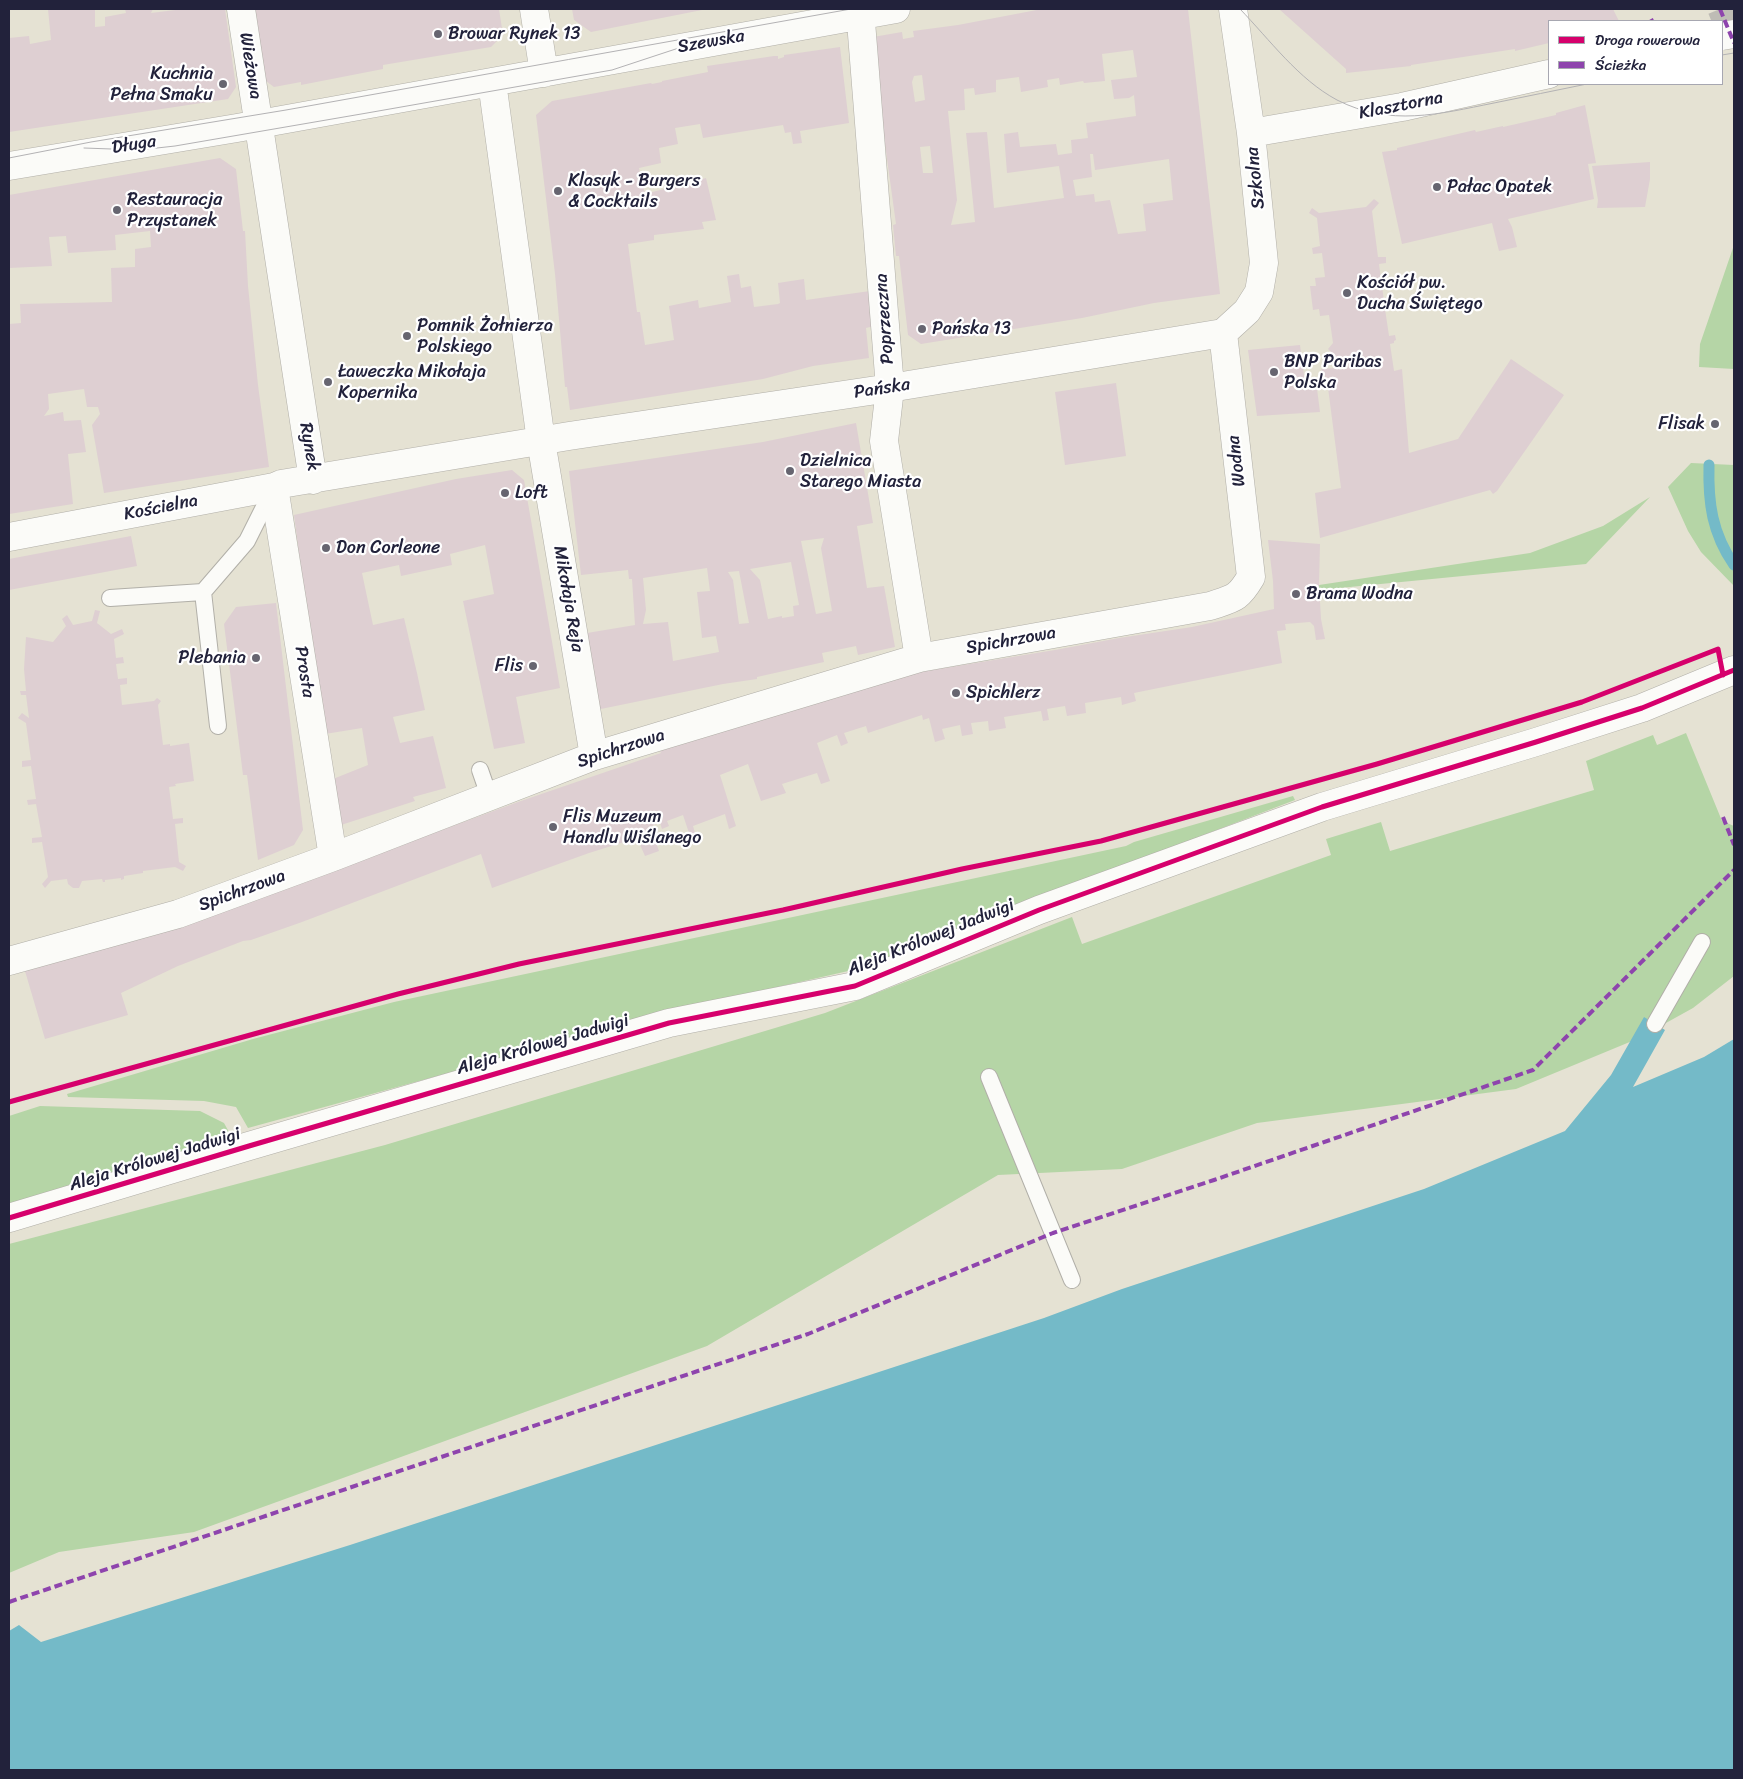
<!DOCTYPE html>
<html>
<head>
<meta charset="utf-8">
<style>
	body { margin:0 }
	#map { position:relative; width:1743px; height:1779px; overflow:hidden; background:#e5e2d3; font-family:Sriracha,sans-serif }
	canvas { display:block }
	.frame { position:absolute; inset:0; border:10px solid #22223b; pointer-events:none }
	.legend { position:absolute; left:1548px; top:20px; width:175px; height:65px; box-sizing:border-box; background:#fff; border:1px solid #a7a7b1; margin:0; padding:6px 9px; list-style:none; font-size:15px; color:#22223b }
	.legend li { display:flex; align-items:center; gap:10px; height:25px }
	.legend b { width:25px; border:1px solid #a7a7b1 }
</style>
</head>
<body>
<div id="map">
<canvas width="1743" height="1779"></canvas>
<div class="frame"></div>
<ul class="legend">
<li><b style="height:6px;background:#d6006c"></b>Droga rowerowa</li>
<li><b style="height:6px;background:#8e44ad"></b>Ścieżka</li>
</ul>
</div>
<script>
const ctx = document.querySelector('canvas').getContext('2d');
ctx.lineJoin = 'round';
function fillPath(path, color) { ctx.fillStyle = color; ctx.fill(path, 'evenodd'); }
function trace(path, color, width, dash) { ctx.strokeStyle = color; ctx.lineWidth = width; ctx.lineCap = dash ? 'butt' : 'round'; ctx.setLineDash(dash || []); ctx.stroke(path); }
function label(font, color, halo, rows, align = 'center') {
  ctx.font = font + ' Sriracha,sans-serif'; ctx.lineWidth = 4.5; ctx.setLineDash([]); ctx.textBaseline = 'middle'; ctx.strokeStyle = halo; ctx.fillStyle = color; for (const [text, x, y, turn = 0] of rows) {
    ctx.save(); ctx.translate(x, y); ctx.rotate((+turn || 0) * Math.PI / 180); ctx.textAlign = isNaN(turn) ? turn : align; if (halo) ctx.strokeText(text, 0, 0); ctx.fillText(text, 0, 0); ctx.restore();
  }
}
const green = new Path2D(`
	M1734 245V369L1699 367 1700 344Z
	M1691 463 1734 465V586L1701 552 1688 531 1668 487Z
	M1650 497 1586 564 1319 590V585L1530 553 1603 526Z
	M1686 733 1722 821 1734 826V976L1693 1008 1637 1039 1516 1089 1257 1123 1122 1169 998 1175 707 1346 194 1532 59 1552 9 1573V1244L385 1145 825 1013 1072 917 1082 944 1331 855 1326 839 1381 822 1390 851 1594 790 1586 761 1653 735 1657 745Z
	M1293 796 1295 800 1042 897 888 962 685 1008 248 1128 236 1107 204 1101 68 1097 67 1094 253 1039 394 1002 1126 846 1134 842Z
	M40 1106 200 1111 224 1123 230 1134 195 1149 9 1205V1116Z`);
const water = new Path2D(`
	M1644 1017 1665 1030 1633 1087 1704 1057 1734 1039V1770H9V1631L19 1625 41 1642 350 1545 1044 1318 1122 1289 1424 1189 1565 1131 1611 1075Z`);
const stream = new Path2D(`
	M1709 465C1708 503 1712 533 1734 565`);
const building = new Path2D(`
	M48 9H95V27L105 26V17L126 13 125 9H153L151 13 175 10V9H225L236 87 228 99 9 132V38L29 36 30 44 51 40Z
	M254 9H499L503 35 491 47 383 65V69L301 85V82L274 87 262 78Z
	M572 9H701L702 10 591 32 574 20Z
	M1042 9H1188L1220 294 1154 303 1082 318 921 344 908 335 899 256H896L893 225 896 224 880 108 873 37 902 32 903 39 914 37 913 31 958 25ZM1133 50 1137 77 1111 80 1114 99 1129 98 1134 95 1136 116 1086 123 1088 138 1071 140 1072 153 1058 155 1056 144 1020 147 1018 132 1004 134 1007 173 1059 166 1064 198 994 208 987 132 966 133 975 222 951 225 957 200 948 111 965 110 964 89 974 88 975 95 996 92V80L1019 77 1021 92 1048 87 1047 80 1059 78 1060 85 1083 81 1084 83 1105 81 1102 54ZM922 75 925 100 915 102 912 82 914 76ZM930 146 933 173H923L920 147ZM1090 154H1093L1095 170 1169 159 1173 200 1143 204 1146 231 1118 234 1110 200 1095 202 1094 194 1076 196 1073 180 1092 177Z
	M1279 9H1613L1619 21H1549V43L1515 51V49L1411 65V66L1346 73V69Z
	M840 47 849 123 800 131 802 143 793 144 791 132 785 133 783 125 703 138 700 124 675 128 678 144 659 148 661 163 639 168 645 194 706 178 716 220 702 222 704 229 654 235V240L628 244 637 312H640L645 345 674 340 669 306 698 300 699 308 731 302 727 276 739 274 741 288 751 286 754 307 778 304 780 303 778 283 804 279 806 300 870 291 874 326 866 328 869 358 813 366 763 379 570 410 567 387H565L555 274 536 115 552 101 651 83 652 84 662 82V81L708 72 707 66 774 56H778V59L784 57V55Z
	M1585 105 1596 163 1588 164 1594 199 1508 219 1512 227 1517 247 1499 251 1492 223 1402 244 1382 152 1397 150V148L1475 130 1476 132 1503 126V127L1556 115V113Z
	M220 158 236 169 243 231H245L248 286 258 385 269 467 104 493 92 425 100 414 98 407H87L84 389 48 394 49 409 44 416 63 412 64 421 81 420 86 452 68 454 73 504 9 514V436H10L9 434V324L21 323 20 304 112 302 111 268 135 267V249L151 247 150 231 115 235 116 250 68 253 66 236 49 237 52 266 9 268V195Z
	M1650 162V179L1645 207 1597 208 1598 200 1592 166Z
	M1374 199 1379 203 1372 211 1378 257H1386V263L1379 264 1384 301 1392 299 1393 307 1385 309 1389 336 1395 335 1396 340 1394 341V343L1390 344 1394 371 1402 369 1409 453 1458 439 1511 359 1564 395 1497 491 1493 494 1490 490 1320 538 1315 493 1341 488 1327 380 1321 369 1335 368 1334 355 1328 349 1333 343 1329 315 1320 316 1319 309 1313 310 1310 286H1316L1315 278 1325 277 1322 253 1313 254 1312 248 1320 246 1317 218 1309 213 1312 208 1319 213 1366 207Z
	M1300 345 1305 383 1316 381 1320 412 1257 416 1248 350Z
	M1116 383 1126 456 1065 465 1055 392Z
	M856 423 873 523 857 526 867 588 884 586 895 647 858 655 856 646 822 653 824 662 757 677V679L723 684 596 710 587 633 635 625 632 579H629L628 570 581 575 569 471 763 442ZM824 538 821 548 832 611 816 614 801 541ZM791 562 799 605 793 606 794 616 782 618V616L768 619 760 580 750 569ZM707 568 710 591 697 592 702 638 716 636 719 652 673 661 668 622 643 624 646 610 643 578ZM739 571 749 623 739 624 733 580 728 572Z
	M512 470 524 480 560 688 516 697 525 743 494 749 463 601 494 594 485 545 450 554 452 565 401 576 399 565 362 573 373 625 404 618 417 673 425 710 393 717 400 743 433 736 446 788 413 797 415 801 341 825 333 779 368 765 362 728 325 734 310 639 294 515 456 479Z
	M131 536 137 566 9 590V559Z
	M1268 540 1320 544 1319 585 1321 619 1325 639 1316 640 1314 626 1310 622 1285 624 1286 630 1277 631 1282 663 1134 693 1136 701 1122 705 1121 697 1085 703 1086 713 1067 716 1065 706 1047 709 1049 720 1043 721 1041 711 1004 717 1006 728 989 731 988 721 971 723 973 734 962 736 960 725 942 729 945 739 935 742 929 718 923 720 922 715 868 733 866 726 844 733 848 743 841 746 837 735 817 743 830 781 821 784 817 773 782 784 786 793 761 801 748 764 720 775 736 826 729 829 725 814 693 826 697 840 692 842 683 815 667 821 669 826 662 829 660 823 653 825 649 834 654 837 659 851 645 856 637 838 589 853 492 888 481 854 302 922 251 940 243 941 178 966 121 993 128 1015 45 1039 25 971 108 947 371 856 518 802 661 753 660 751 755 720 914 673 1055 650 1119 638 1192 627 1274 609 1273 581Z
	M276 603 303 830 294 845 258 860 247 775H243L224 624 236 607Z
	M95 610 100 611 97 623 111 634 122 629 124 634 114 639 116 658 123 657 124 663 116 664 118 679 127 678V684L120 685 122 705 154 701 157 698 161 701 158 705 163 745 170 744V746L189 743 194 781 175 784 176 786 169 787 173 819 183 818V823L175 824 179 862 186 866 183 871 175 867 143 871V873L124 876V879L121 880V878L105 880V882H103L102 879 82 881 79 888H73L68 884 67 879 51 881 45 888 42 884 48 877 42 842 32 843V838L42 837 36 804 28 805 27 800 36 799 31 766 22 767V761L31 760 26 723 18 718 22 713 29 718 26 695H21L20 691H26L24 669 26 637 53 642 66 626 62 619 67 615 73 625 92 621Z`);
const pedestrianTunnel = new Path2D(`
	M1720 9 1734 43`);
const service = new Path2D(`
	M110 598 203 592
	M218 726 203 592 247 541 273 489
	M480 770 489 796
	M1655 1024 1702 942
	M989 1077 1072 1280`);
const minor = new Path2D(`
	M241 9 313 480
	M534 9 544 73
	M860 9 890 388 884 441 919 658
	M492 82 541 441 594 756
	M1251 133 1402 107 1549 74
	M9 166 237 128 896 9
	M1223 333 1247 311 1259 292 1264 263 1251 133 1233 9
	M274 487 333 857
	M9 537 274 487 281 484 569 436 890 388 1223 333
	M9 961 178 914 333 857 594 756 919 658 1210 606C1234 598 1238 599 1251 577L1223 333
	M9 1218 249 1146 669 1023 855 986 1039 910 1322 807 1536 742 1642 708 1734 670`);
const tram = new Path2D(`
	M1240 9C1270 40 1298 79 1337 100 1390 127 1439 114 1494 103 1525 97 1556 90 1587 84
	M1722 55 1734 53
	M84 148 139 150 175 146 367 113 612 70 703 40
	M9 158 91 142 286 110 851 9`);
const minorBridge = new Path2D(`
	M1722 36 1734 34`);
const quiet = new Path2D(`
	M1720 9 1734 43
	M1651 19 1652 21
	M1723 817 1734 845
	M9 1602 808 1334 1053 1233 1214 1180 1533 1070 1734 870`);
const cycleway = new Path2D(`
	M9 1102 398 994 519 964 783 910 962 869 1101 841 1377 764 1582 702 1718 649 1723 675
	M9 1218 249 1146 669 1023 855 986 1039 910 1322 807 1536 742 1642 708 1734 670`);
const markers = [
	[438,34,5,"#666570"],
	[223,84,5,"#666570"],
	[1437,187,5,"#666570"],
	[558,191,5,"#666570"],
	[117,210,5,"#666570"],
	[1347,293,5,"#666570"],
	[922,329,5,"#666570"],
	[407,336,5,"#666570"],
	[1274,372,5,"#666570"],
	[328,382,5,"#666570"],
	[1715,424,5,"#666570"],
	[790,471,5,"#666570"],
	[505,493,5,"#666570"],
	[326,548,5,"#666570"],
	[1296,594,5,"#666570"],
	[256,658,5,"#666570"],
	[533,666,5,"#666570"],
	[956,693,5,"#666570"],
	[553,827,5,"#666570"]
];
const poiNames = [
	["Browar Rynek 13",448,34],
	["Kuchnia",213,74,"right"],
	["Pełna Smaku",213,95,"right"],
	["Klasyk - Burgers",568,181],
	["& Cocktails",568,202],
	["Pałac Opatek",1447,187],
	["Restauracja",127,200],
	["Przystanek",127,221],
	["Kościół pw.",1357,283],
	["Ducha Świętego",1357,304],
	["Pomnik Żołnierza",417,326],
	["Polskiego",417,347],
	["Pańska 13",932,329],
	["BNP Paribas",1284,362],
	["Polska",1284,383],
	["Ławeczka Mikołaja",338,372],
	["Kopernika",338,393],
	["Flisak",1705,424,"right"],
	["Dzielnica",800,461],
	["Starego Miasta",800,482],
	["Loft",515,493],
	["Don Corleone",336,548],
	["Brama Wodna",1306,594],
	["Plebania",246,658,"right"],
	["Flis",523,666,"right"],
	["Spichlerz",966,693],
	["Flis Muzeum",563,817],
	["Handlu Wiślanego",563,838]
];
const streetNames = [
	["Szewska",711,42,-10],
	["Wieżowa",250,66,81],
	["Klasztorna",1401,106,-11],
	["Długa",134,145,-9],
	["Szkolna",1256,178,-96],
	["Poprzeczna",885,319,-94],
	["Pańska",882,389,-9],
	["Rynek",309,447,80],
	["Wodna",1237,461,-97],
	["Kościelna",161,508,-11],
	["Mikołaja Reja",568,599,80],
	["Spichrzowa",1011,641,-10],
	["Prosta",304,672,81],
	["Spichrzowa",621,749,-18],
	["Spichrzowa",242,891,-20],
	["Aleja Królowej Jadwigi",931,938,-22],
	["Aleja Królowej Jadwigi",543,1045,-16],
	["Aleja Królowej Jadwigi",155,1160,-17]
];
fillPath(green, '#b5d5a6');
fillPath(water, '#74bac8');
trace(stream, '#74bac8', 11);
fillPath(building, '#decfd2');
trace(pedestrianTunnel, '#bebcb5', 25, [25, 12]);
trace(service, '#b1afa8', 18);
trace(minor, '#b1afa8', 29);
trace(service, '#fbfbf8', 16);
trace(minor, '#fbfbf8', 28);
trace(tram, '#b3b2b4', 1);
trace(minorBridge, '#b1afa8', 29, []);
trace(minorBridge, '#fbfbf8', 28);
trace(quiet, '#8e44ad', 4, [8, 4]);
trace(cycleway, '#d6006c', 5);
for (const [x, y, r, color] of markers) { const dot = new Path2D(); dot.arc(x, y, r, 0, 2 * Math.PI); ctx.fillStyle = color; ctx.fill(dot); trace(dot, '#fff', 2); }
label('18px', '#22223b', '#fff', poiNames, 'left');
label('18px', '#22223b', '#fff', streetNames);
</script>
</body>
</html>
